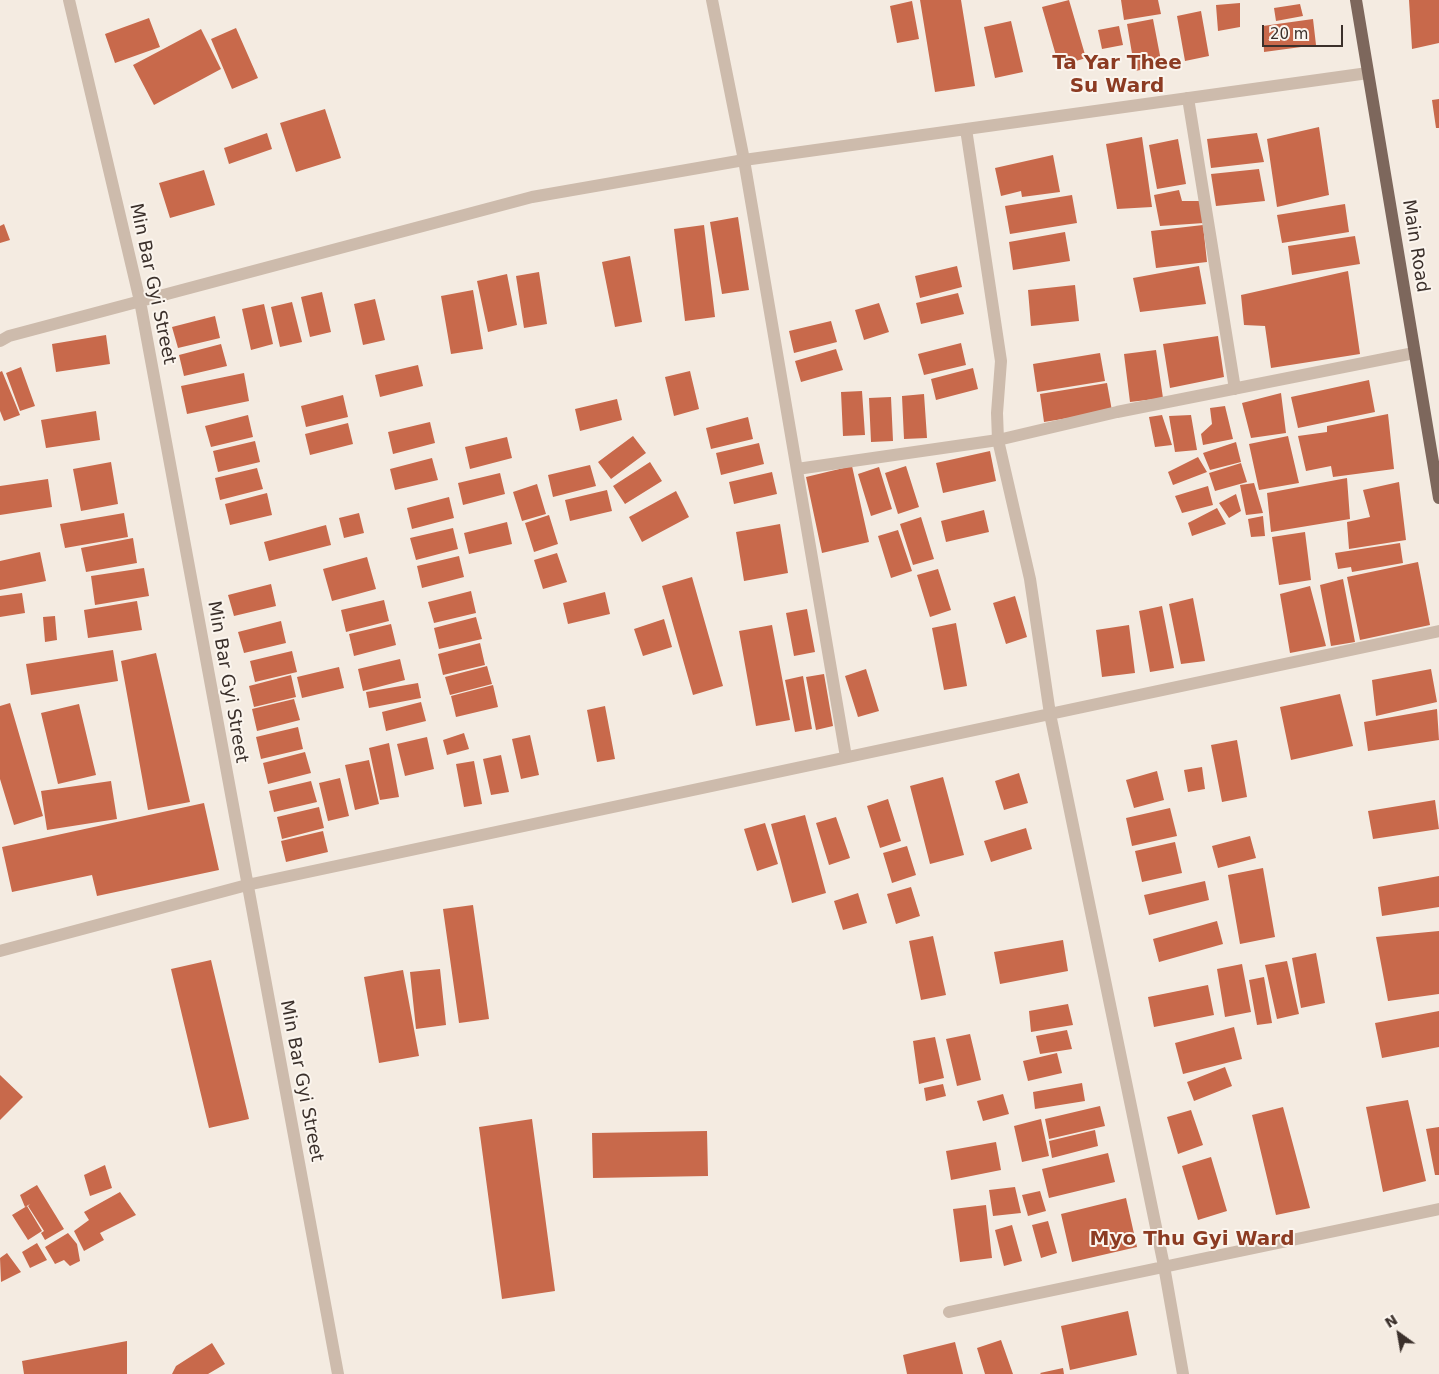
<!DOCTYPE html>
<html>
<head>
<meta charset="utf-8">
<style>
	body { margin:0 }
	#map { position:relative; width:1439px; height:1374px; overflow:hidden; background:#f4ebe1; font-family:"DejaVu Sans",sans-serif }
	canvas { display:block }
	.north { position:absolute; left:1374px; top:1309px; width:50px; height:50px; -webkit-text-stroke:4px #fbf5ee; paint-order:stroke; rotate:328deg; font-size:14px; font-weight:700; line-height:20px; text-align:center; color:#3b302b }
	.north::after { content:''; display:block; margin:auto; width:18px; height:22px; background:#3b302b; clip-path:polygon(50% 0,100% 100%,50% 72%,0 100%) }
	.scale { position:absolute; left:1262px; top:25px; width:81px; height:22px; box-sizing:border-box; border:2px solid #3b302b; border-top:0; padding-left:6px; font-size:15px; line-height:18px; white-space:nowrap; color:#3b302b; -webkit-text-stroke:4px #fbf5ee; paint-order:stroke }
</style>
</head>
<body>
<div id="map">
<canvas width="1439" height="1374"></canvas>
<div class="north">N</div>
<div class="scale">20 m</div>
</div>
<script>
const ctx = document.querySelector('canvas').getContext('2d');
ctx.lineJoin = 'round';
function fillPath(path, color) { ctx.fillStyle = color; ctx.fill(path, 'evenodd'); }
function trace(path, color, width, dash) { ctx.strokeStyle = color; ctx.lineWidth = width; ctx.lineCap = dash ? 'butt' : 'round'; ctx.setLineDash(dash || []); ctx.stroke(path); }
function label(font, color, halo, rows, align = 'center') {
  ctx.font = font + ' "DejaVu Sans",sans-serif'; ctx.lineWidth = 4; ctx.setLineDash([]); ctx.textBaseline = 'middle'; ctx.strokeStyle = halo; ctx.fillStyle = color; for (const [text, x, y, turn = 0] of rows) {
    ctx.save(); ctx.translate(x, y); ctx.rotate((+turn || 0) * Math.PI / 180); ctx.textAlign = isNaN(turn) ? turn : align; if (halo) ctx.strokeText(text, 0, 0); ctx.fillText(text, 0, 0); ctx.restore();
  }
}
const building = new Path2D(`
	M920 0H961L975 86 935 92Z
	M1069 0 1086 58 1059 66 1042 7Z
	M1121 0H1158L1161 14 1124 20Z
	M1409 0H1439V43L1412 49Z
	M912 1 919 39 897 43 890 6Z
	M1240 3V27L1218 31 1216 5Z
	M1300 4 1303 16 1276 21 1274 8Z
	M1201 11 1209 56 1185 61 1177 16Z
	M149 18 160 47 115 63 105 34Z
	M1153 19 1162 66 1135 71 1127 24Z
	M1313 19 1316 45 1264 52 1263 26Z
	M1011 21 1023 72 995 78 984 27Z
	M1119 26 1123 45 1102 49 1098 30Z
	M236 28 258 78 232 89 211 39Z
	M201 29 221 69 154 105 133 65Z
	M1439 99V128H1436L1432 100Z
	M325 109 341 158 296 172 280 123Z
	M1319 127 1329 195 1277 207 1267 139Z
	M267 133 272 149 229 164 224 148Z
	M1257 133 1264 162 1211 168 1207 139Z
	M1142 137 1152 207 1117 209 1106 144Z
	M1178 139 1186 184 1157 189 1149 145Z
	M1053 155 1060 192 1022 197 1021 191 1001 196 995 168Z
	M1259 169 1265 201 1216 206 1211 174Z
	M204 170 215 205 170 218 159 183Z
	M1179 190 1182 201H1201L1204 223 1160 226 1154 195Z
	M1072 195 1077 223 1010 234 1005 206Z
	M1345 204 1349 232 1282 243 1277 215Z
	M738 217 749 290 722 294 710 222Z
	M4 224 10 240 0 243V226Z
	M704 225 715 317 685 321 674 229Z
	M1203 225 1207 262 1156 268 1151 231Z
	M1065 232 1070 261 1013 270 1009 242Z
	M1355 236 1360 264 1292 275 1288 246Z
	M630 256 642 322 615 327 602 262Z
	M957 266 962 287 920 298 915 276Z
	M1199 266 1206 304 1140 312 1133 278Z
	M1348 271 1360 354 1271 368 1265 326 1244 325 1241 295Z
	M539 272 547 324 524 328 516 276Z
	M507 274 517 325 488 332 477 281Z
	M1075 285 1079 321 1031 326 1028 290Z
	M473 290 483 349 451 354 441 296Z
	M322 292 331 332 310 337 301 297Z
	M958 293 964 314 921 324 916 303Z
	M375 299 385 340 363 345 354 304Z
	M292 302 302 342 280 347 271 307Z
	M879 303 889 332 864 340 855 310Z
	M264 304 273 344 251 350 242 309Z
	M215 316 220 338 178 348 172 327Z
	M831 321 837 342 794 353 789 331Z
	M106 335 110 364 56 372 52 344Z
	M1218 336 1224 377 1170 388 1163 344Z
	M961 343 966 365 924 375 918 354Z
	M221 344 227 366 184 376 179 355Z
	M836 349 843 370 801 382 795 361Z
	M1156 350 1163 398 1130 402 1124 354Z
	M1100 353 1105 381 1037 392 1033 364Z
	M418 365 423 386 380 397 375 375Z
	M21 367 35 406 20 411 6 373Z
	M973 368 978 389 936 400 931 379Z
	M2 371 20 415 4 421 0 411V372Z
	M690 371 699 409 674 416 665 377Z
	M244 373 249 401 187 414 181 386Z
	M1369 380 1375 412 1298 428 1291 397Z
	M1107 383 1112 411 1044 422 1040 394Z
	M862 391 865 435 843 436 841 392Z
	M1281 393 1286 433 1251 438 1242 403Z
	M924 394 927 438 904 439 902 396Z
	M343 395 348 417 306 427 301 406Z
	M891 397 893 441 871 442 869 398Z
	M617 399 622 420 580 431 575 409Z
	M1225 406 1233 439 1203 445 1201 434 1212 424 1210 408Z
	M96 411 100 440 46 448 41 420Z
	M1388 414 1394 469 1333 477 1331 466 1306 471 1298 436 1327 432V426Z
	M248 415 253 437 211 447 205 426Z
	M1162 415 1172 445 1155 447 1149 417Z
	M1191 415 1197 450 1175 452 1169 416Z
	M748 417 753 439 711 449 706 428Z
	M430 422 435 443 393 454 388 432Z
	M348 423 353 444 310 455 305 434Z
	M633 436 646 453 611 479 598 462Z
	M1288 436 1299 483 1259 490 1249 444Z
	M507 437 512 458 470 469 465 447Z
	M255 441 260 462 218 472 213 451Z
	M1236 442 1241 462 1210 470 1203 453Z
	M759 443 764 464 721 475 716 453Z
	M990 451 996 481 943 493 936 463Z
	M1198 457 1207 472 1173 485 1168 472Z
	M432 458 438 480 395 490 390 469Z
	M111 462 118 504 81 511 73 469Z
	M650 462 662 481 625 504 613 486Z
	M1241 463 1247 482 1215 491 1209 473Z
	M590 465 596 486 553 497 548 475Z
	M852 466 869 542 822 553 806 477Z
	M906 466 919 507 898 514 885 473Z
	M879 467 892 509 871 516 858 474Z
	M257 468 263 489 220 500 215 478Z
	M772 472 777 494 734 504 729 482Z
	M500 473 505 494 463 505 458 483Z
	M1347 478 1350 519 1271 532 1267 493Z
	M48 479 52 507 0 515V486Z
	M1399 482 1406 540 1349 549 1347 522 1370 517 1363 490Z
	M1254 483 1263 513 1246 515 1240 485Z
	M537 484 546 514 522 521 513 492Z
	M1208 486 1213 505 1182 513 1175 496Z
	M607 490 612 511 570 521 565 500Z
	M676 491 689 517 642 542 629 517Z
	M267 493 272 515 230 525 225 504Z
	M1236 494 1241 511 1229 518 1219 503Z
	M449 497 454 518 412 529 407 508Z
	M1217 508 1226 524 1192 536 1188 523Z
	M984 510 989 532 946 542 941 521Z
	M124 513 128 537 65 548 60 524Z
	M359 513 364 533 344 538 339 518Z
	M549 515 558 544 534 552 525 523Z
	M1263 516 1265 536 1251 537 1248 519Z
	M921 517 934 559 913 565 900 524Z
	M507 522 512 544 469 554 464 533Z
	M780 524 788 573 744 581 736 532Z
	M326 525 331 545 269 561 264 542Z
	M453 528 458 549 416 560 410 538Z
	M898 530 912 571 891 578 878 536Z
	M1305 532 1311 580 1279 585 1272 537Z
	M133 538 137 563 86 572 81 548Z
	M1400 543 1403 563 1352 572 1351 567 1338 569 1335 553Z
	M40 552 46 581 0 590V561Z
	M557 553 567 582 543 589 534 560Z
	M459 556 464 577 422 588 417 566Z
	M367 557 376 589 332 601 323 569Z
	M1418 562 1430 625 1360 640 1347 577Z
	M144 568 149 596 95 605 91 576Z
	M938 569 951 610 930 617 917 575Z
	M692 577 723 686 693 695 662 586Z
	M1343 579 1355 642 1331 646 1320 585Z
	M271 584 276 606 234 616 228 595Z
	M1310 586 1326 646 1290 653 1280 594Z
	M471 591 476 613 434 623 428 602Z
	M605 592 610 614 568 624 563 603Z
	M22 593 25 613 0 617V596Z
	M1015 596 1027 637 1006 644 993 603Z
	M1193 598 1205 661 1181 664 1169 604Z
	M384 600 389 621 346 632 341 610Z
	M137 601 142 630 88 638 84 610Z
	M1162 606 1174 668 1150 672 1139 611Z
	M807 609 815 652 794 656 786 613Z
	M55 616 57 640 45 642 43 617Z
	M476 617 482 639 439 649 434 628Z
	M664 619 672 647 643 656 634 629Z
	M281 621 286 643 244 653 238 632Z
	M956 623 967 686 944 690 932 628Z
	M391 624 396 645 354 656 349 634Z
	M772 625 790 720 756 726 739 631Z
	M1129 625 1135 673 1102 677 1096 630Z
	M480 643 485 665 443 675 438 654Z
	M113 650 118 681 31 695 26 664Z
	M292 651 297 672 255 682 250 661Z
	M156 653 190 802 148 810 121 661Z
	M400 659 405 680 363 691 358 669Z
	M487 666 492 684 450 695 445 677Z
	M339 667 344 688 302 698 297 677Z
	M866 669 879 711 858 717 845 676Z
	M1431 669 1437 702 1376 716 1372 680Z
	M824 674 833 726 816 730 806 677Z
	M291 675 296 697 254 707 249 686Z
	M803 676 812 729 795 732 785 680Z
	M418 683 421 698 369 708 366 692Z
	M493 685 498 707 456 717 451 696Z
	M1340 694 1353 746 1291 760 1280 707Z
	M294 699 300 720 257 731 252 709Z
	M421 702 426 721 386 731 382 712Z
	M10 703 43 816 14 825 0 779V706Z
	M79 704 96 775 58 784 41 713Z
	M605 706 615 759 597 762 587 710Z
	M1437 709 1439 740 1368 751 1364 722Z
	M298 727 303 749 261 759 256 737Z
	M464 733 469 749 447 755 443 740Z
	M530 735 539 775 521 779 512 739Z
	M427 737 434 769 405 776 397 744Z
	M1237 740 1247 797 1222 802 1211 745Z
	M389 743 399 797 380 800 369 748Z
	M305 752 311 773 268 784 263 763Z
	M501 755 509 792 491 795 483 759Z
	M369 760 379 804 355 810 345 765Z
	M474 761 482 804 464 807 456 764Z
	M1202 767 1205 789 1188 792 1184 770Z
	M1157 771 1164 800 1134 808 1126 780Z
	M1019 773 1028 803 1004 810 995 781Z
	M943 777 964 855 930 864 910 786Z
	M340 778 349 816 328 821 319 783Z
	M111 781 117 819 47 830 41 791Z
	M311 781 317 802 274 812 269 791Z
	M888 799 901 841 880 848 867 806Z
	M1435 800 1439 829 1373 839 1368 811Z
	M204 803 219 870 97 896 92 875 12 892 2 847Z
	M319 807 324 828 282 839 277 817Z
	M1170 808 1177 836 1132 846 1126 818Z
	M805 815 826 893 792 903 771 824Z
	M836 817 850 858 829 865 816 823Z
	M765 823 778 864 757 871 744 829Z
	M1026 828 1032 849 991 862 984 841Z
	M323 831 328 852 286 862 281 841Z
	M1250 836 1256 858 1218 868 1212 846Z
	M1175 842 1182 873 1142 882 1135 851Z
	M907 846 916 875 892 883 883 853Z
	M1263 868 1275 937 1240 944 1228 875Z
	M1439 876V907L1382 916 1378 887Z
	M1205 881 1209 900 1149 915 1144 895Z
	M911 887 920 916 896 924 887 894Z
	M858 893 867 923 843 930 834 901Z
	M473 905 489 1019 459 1023 443 909Z
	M1217 921 1223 944 1159 962 1153 939Z
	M1439 931V994L1388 1001 1376 937Z
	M933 936 946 995 921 1000 909 941Z
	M1063 940 1068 971 1000 984 994 952Z
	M1316 953 1325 1003 1301 1008 1292 958Z
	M211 960 249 1119 209 1128 171 969Z
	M1287 961 1299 1014 1277 1019 1265 965Z
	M1242 964 1251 1012 1225 1017 1217 969Z
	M440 969 446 1025 416 1029 410 972Z
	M403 970 419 1056 379 1063 364 977Z
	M1264 977 1272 1023 1257 1025 1249 980Z
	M1208 985 1214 1015 1154 1027 1148 997Z
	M1068 1004 1073 1025 1031 1032 1029 1011Z
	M1439 1011V1047L1382 1058 1375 1023Z
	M1234 1027 1242 1059 1183 1074 1175 1043Z
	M1067 1030 1072 1049 1040 1054 1036 1036Z
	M970 1034 981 1080 957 1086 946 1039Z
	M935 1037 944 1078 919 1084 913 1041Z
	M1057 1053 1062 1073 1028 1081 1023 1061Z
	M1225 1067 1232 1086 1194 1101 1187 1082Z
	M0 1075 23 1097 0 1120Z
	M1082 1083 1085 1101 1035 1109 1033 1092Z
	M943 1084 946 1096 926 1101 924 1088Z
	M1003 1094 1009 1114 983 1121 977 1101Z
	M1408 1100 1426 1181 1383 1192 1366 1107Z
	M1100 1106 1105 1126 1049 1139 1045 1119Z
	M1283 1107 1310 1208 1276 1215 1252 1115Z
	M1191 1110 1203 1145 1178 1154 1167 1117Z
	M532 1119 555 1291 502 1299 479 1127Z
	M1041 1119 1049 1156 1022 1162 1014 1126Z
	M1439 1127V1175H1435L1426 1129Z
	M1095 1130 1098 1146 1052 1158 1049 1141Z
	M707 1131 708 1176 593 1178 592 1133Z
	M996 1142 1001 1170 951 1180 946 1151Z
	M1108 1153 1115 1182 1049 1198 1042 1169Z
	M1211 1157 1227 1211 1198 1220 1182 1166Z
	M105 1165 112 1188 90 1196 84 1175Z
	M37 1185 64 1229 45 1240 41 1233 44 1231 28 1206 30 1204 25 1207 20 1195Z
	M1015 1187 1021 1213 993 1216 989 1190Z
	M1040 1191 1046 1211 1028 1216 1022 1195Z
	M120 1192 136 1215 100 1233 104 1240 84 1251 74 1231 89 1220 84 1212Z
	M1126 1198 1137 1247 1072 1262 1061 1214Z
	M986 1205 992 1258 960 1262 953 1209Z
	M27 1206 42 1231 28 1240 12 1215Z
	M1048 1221 1057 1253 1041 1258 1032 1225Z
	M1012 1225 1022 1261 1004 1266 995 1230Z
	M68 1233 77 1244 80 1261 70 1266 64 1260 55 1264 45 1247Z
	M37 1243 47 1260 30 1268 22 1252Z
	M7 1253 21 1272 1 1282 0 1258Z
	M1128 1311 1137 1355 1070 1370 1061 1326Z
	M1001 1340 1013 1374H985L977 1348Z
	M127 1341V1374H24L22 1361Z
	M955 1342 963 1374H907L903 1355Z
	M212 1343 225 1364 208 1374H172L176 1366Z
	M1063 1368 1064 1374H1041L1040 1373Z`);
const lane = new Path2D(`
	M712 0 744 160 846 757
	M1188 98 1235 389
	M797 469 998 440 1117 412 1414 353`);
const street = new Path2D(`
	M69 0 140 301 338 1374
	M966 129 1001 361 997 413 998 440 1030 579 1050 714 1164 1266 1183 1374
	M0 341 9 336 532 197 744 160 1368 73
	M0 951 247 885 1439 631
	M949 1312 1439 1209`);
const primary = new Path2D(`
	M1356 0 1439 498`);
const streetNames = [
	["Main Road",1415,246,81],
	["Min Bar Gyi Street",152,284,78],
	["Min Bar Gyi Street",227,682,80],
	["Min Bar Gyi Street",301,1081,79]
];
const quarterNames = [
	["Ta Yar Thee",1117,64],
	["Su Ward",1117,87],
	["Myo Thu Gyi Ward",1192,1240]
];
fillPath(building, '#c8694b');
trace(lane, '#cdbbac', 12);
trace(street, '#cdbbac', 12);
trace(primary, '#7d675c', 12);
label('18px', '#3b302b', '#fbf5ee', streetNames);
label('bold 20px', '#8c3b22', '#fbf5ee', quarterNames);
</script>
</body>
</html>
